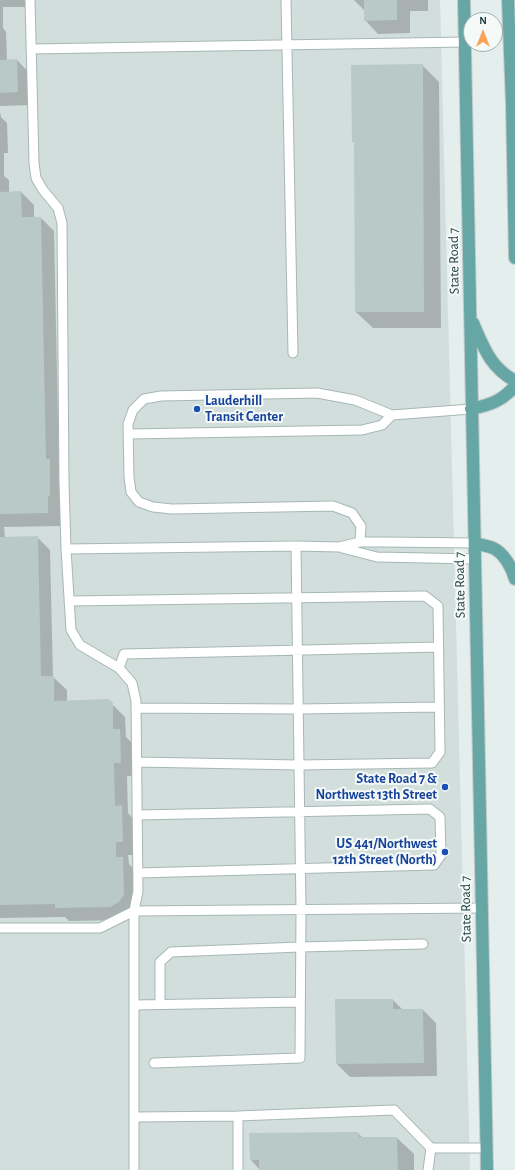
<!DOCTYPE html>
<html>
<head>
<meta charset="utf-8">
<style>
	body { margin:0 }
	#map { position:relative; width:515px; height:1170px; overflow:hidden; background:#e4eeec; font-family:"Alegreya Sans",sans-serif }
	canvas { display:block }
	.north { position:absolute; left:463px; top:12px; width:40px; height:40px; box-sizing:border-box; background:#f5faf9; border:1px solid #a1b0af; border-radius:50%; rotate:0deg; font-size:11px; font-weight:700; line-height:16px; text-align:center; color:#224140 }
	.north::after { content:''; display:block; margin:auto; width:14px; height:18px; background:#faa356; clip-path:polygon(50% 0,100% 100%,50% 72%,0 100%) }
</style>
</head>
<body>
<div id="map">
<canvas width="515" height="1170"></canvas>
<div class="north">N</div>
</div>
<script>
const ctx = document.querySelector('canvas').getContext('2d');
ctx.lineJoin = 'round';
function fillPath(path, color) { ctx.fillStyle = color; ctx.fill(path, 'evenodd'); }
function trace(path, color, width, dash) { ctx.strokeStyle = color; ctx.lineWidth = width; ctx.lineCap = dash ? 'butt' : 'round'; ctx.setLineDash(dash || []); ctx.stroke(path); }
function label(font, color, halo, rows, align = 'center') {
  ctx.font = font + ' "Alegreya Sans",sans-serif'; ctx.lineWidth = 4; ctx.setLineDash([]); ctx.textBaseline = 'middle'; ctx.strokeStyle = halo; ctx.fillStyle = color; for (const [text, x, y, turn = 0] of rows) {
    ctx.save(); ctx.translate(x, y); ctx.rotate((+turn || 0) * Math.PI / 180); ctx.textAlign = isNaN(turn) ? turn : align; if (halo) ctx.strokeText(text, 0, 0); ctx.fillText(text, 0, 0); ctx.restore();
  }
}
const built = new Path2D(`
	M0 0H440L470 1170H0Z`);
const shadow = new Path2D(`
	M0 0H30V7H3V28L6 32 7 60H17L30 74 31 105 0 106Z
	M354 0H428V11H410V33L378 34 365 20V11Z
	M422 65 439 82 441 328H373L356 312 355 144 353 141Z
	M0 112 1 117 7 123 8 153H4V176L9 180V192H21L34 205V218H41L54 231 59 470 62 473 61 526 4 527 5 538 37 537 50 550 53 677 67 690V701L112 704 125 717 126 737 133 744 134 776H127L128 813 134 820 136 855H128L129 864 136 871 137 908 124 920 69 921 65 917 0 918Z
	M393 1000 403 1010H423L436 1023 437 1076 350 1077 337 1064Z
	M358 1133 363 1138H397L414 1154V1170H260L251 1160Z`);
const building = new Path2D(`
	M364 0H397V20L364 21Z
	M17 59 18 92 0 93V60Z
	M423 64 424 312H355L354 142H352L351 65Z
	M21 191 22 217H41L46 459H50V496H48V513L0 514V192Z
	M38 536 41 676H54V701L108 699 113 703V729H120L121 763H114L115 806 122 805 123 842H116V857H123L124 895 119 902 110 907 55 908V904L0 905V537Z
	M335 999H393V1009H423L424 1063 336 1064Z
	M358 1132 359 1137H397L398 1170H259V1160H250L249 1133Z`);
const lane = new Path2D(`
	M286 0 293 353
	M31 49 465 42
	M129 434 362 430 382 425 392 415
	M360 542 361 526 352 513 333 506 172 509 153 507 139 502 131 492 129 477 128 424 133 410 144 399 161 396 317 393 355 400 392 415 471 409
	M342 548 377 557 475 559
	M66 549 296 546 339 547 360 542H382L475 543
	M69 601 425 596 438 606 440 752 432 763 299 765 137 762
	M119 668 124 654 438 647
	M136 708 298 709 439 707
	M137 815 430 809 440 817 441 855 434 865 138 873
	M0 928H100L134 911 138 891 136 701 132 683 119 668 80 645 71 630 66 549 64 482 62 223 58 208 43 190 36 178 34 163 30 0
	M160 1004V962L171 952 300 947 423 944
	M135 1005 300 1002
	M154 1063 300 1058 301 910 296 546
	M238 1116V1170
	M135 1117 238 1116 394 1110 431 1148H486
	M134 1170V911L481 908
	M428 1170 431 1148`);
const primary = new Path2D(`
	M464 0 487 1170
	M508 0 512 104 515 258
	M473 323C484 348 490 367 515 381
	M471 409C490 405 502 401 515 386
	M475 543C481 545 488 546 493 548 504 553 512 568 515 579`);
const markers = [
	[197,409,4,"#1a4fb4"],
	[445,787,4,"#1a4fb4"],
	[445,852,4,"#1a4fb4"]
];
const streetNames = [
	["State Road 7",454,261,-91],
	["State Road 7",460,585,-91],
	["State Road 7",466,909,-91]
];
const transitNames = [
	["Lauderhill",205,401,"left"],
	["Transit Center",205,417,"left"],
	["State Road 7 &",437,779],
	["Northwest 13th Street",437,795],
	["US 441/Northwest",437,844],
	["12th Street (North)",437,860]
];
fillPath(built, '#d2dedc');
fillPath(shadow, '#0003');
fillPath(building, '#b9c9c6');
trace(lane, '#a6b7b5', 11);
trace(primary, '#c1caca', 14);
trace(lane, '#fff', 9);
trace(primary, '#66a6a4', 12);
for (const [x, y, r, color] of markers) { const dot = new Path2D(); dot.arc(x, y, r, 0, 2 * Math.PI); ctx.fillStyle = color; ctx.fill(dot); trace(dot, '#f5faf9', 1.5); }
label('14px', '#224140', '#f5faf9', streetNames);
label('bold 14px', '#164399', '#f5faf9', transitNames, 'right');
</script>
</body>
</html>
